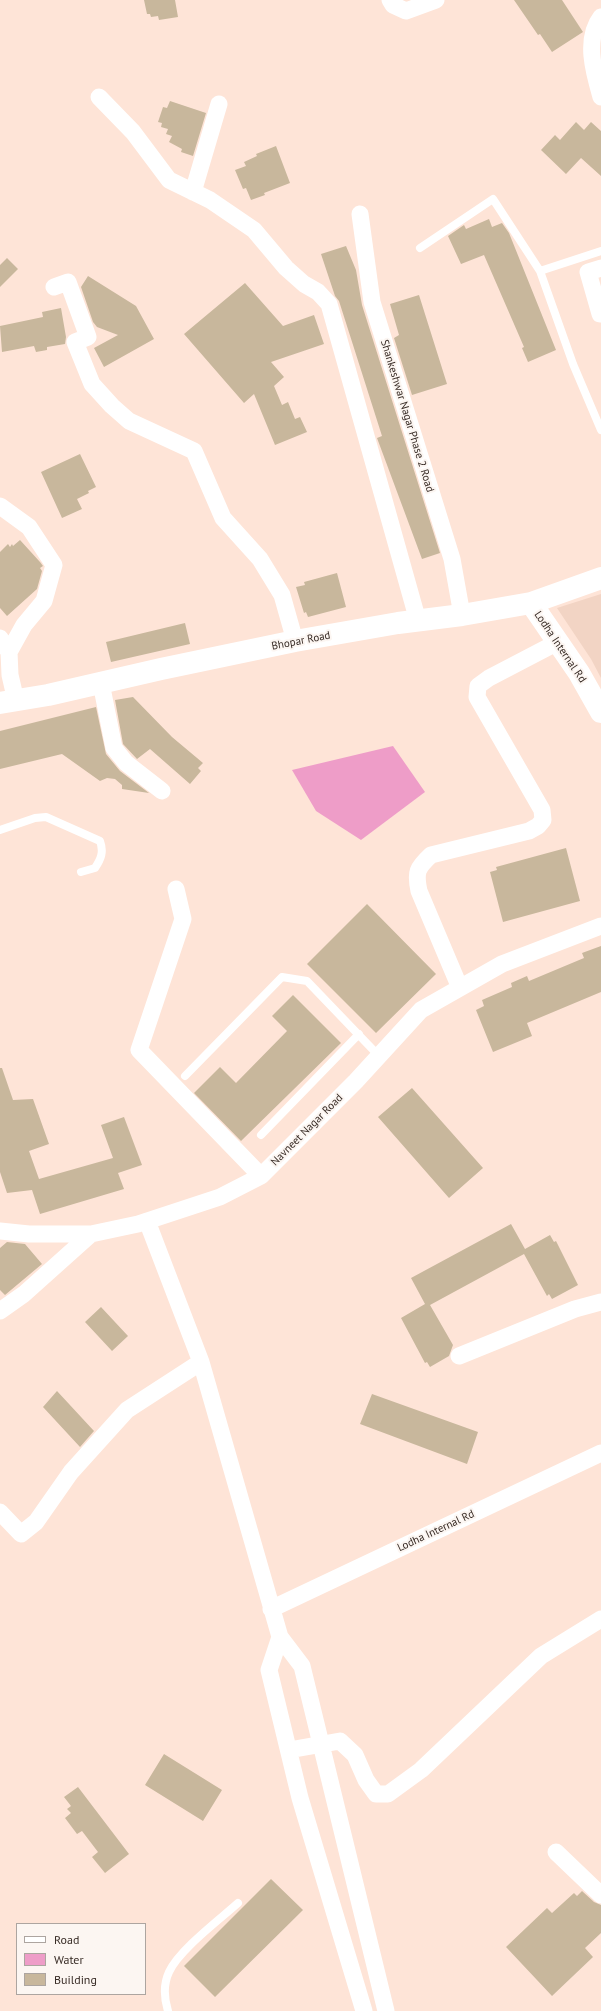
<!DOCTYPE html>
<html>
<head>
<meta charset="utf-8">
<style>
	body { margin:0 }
	#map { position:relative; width:601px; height:2011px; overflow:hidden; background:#fee4d7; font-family:"PT Sans",sans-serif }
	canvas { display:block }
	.legend { position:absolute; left:16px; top:1923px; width:130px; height:72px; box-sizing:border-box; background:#fcf6f2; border:1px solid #ada5a0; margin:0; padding:5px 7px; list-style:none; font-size:12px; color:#372b25 }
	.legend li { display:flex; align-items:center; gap:8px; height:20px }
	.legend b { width:20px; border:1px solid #ada5a0 }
</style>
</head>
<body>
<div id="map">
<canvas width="601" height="2011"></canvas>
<ul class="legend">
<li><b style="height:5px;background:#fff"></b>Road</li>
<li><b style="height:11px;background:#ee9dc8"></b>Water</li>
<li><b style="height:11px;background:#c8b79c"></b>Building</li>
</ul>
</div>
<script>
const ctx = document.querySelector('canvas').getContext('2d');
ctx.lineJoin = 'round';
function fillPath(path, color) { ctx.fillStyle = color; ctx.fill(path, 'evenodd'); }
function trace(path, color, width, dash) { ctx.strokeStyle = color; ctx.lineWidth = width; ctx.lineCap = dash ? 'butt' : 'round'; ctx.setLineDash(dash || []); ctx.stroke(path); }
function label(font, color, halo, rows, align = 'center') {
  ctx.font = font + ' "PT Sans",sans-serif'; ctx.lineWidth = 4; ctx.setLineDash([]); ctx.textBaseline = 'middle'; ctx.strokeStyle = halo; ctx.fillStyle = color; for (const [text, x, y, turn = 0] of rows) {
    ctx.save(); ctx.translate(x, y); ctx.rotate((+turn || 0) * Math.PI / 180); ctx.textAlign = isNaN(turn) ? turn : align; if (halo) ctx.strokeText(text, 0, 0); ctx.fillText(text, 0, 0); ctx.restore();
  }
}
const built = new Path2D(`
	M601 594V678L591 659 557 608Z`);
const water = new Path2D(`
	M393 746 425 792 361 840 316 811 292 770Z`);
const building = new Path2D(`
	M144 0H175L178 17 159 20 158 16 151 17 150 14H147Z
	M514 0H562L583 32 552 52 540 34 538 35Z
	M170 101 206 113 193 156 181 152 182 149 169 142 172 136 166 134 168 129 161 127 162 123 158 122 163 107 167 108Z
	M576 122 584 130 591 122 601 131V176L581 158 566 174 541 150 555 135 560 140Z
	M276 146 290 183 264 193 265 195 251 200 246 188 243 189 235 170 246 166 244 162 257 156 256 154Z
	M489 219 492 227 502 223 509 233 556 350 528 362 522 348 524 347 484 255 461 264 448 236 464 225 466 229Z
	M346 246 356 270 362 305 440 553 422 559 377 438 382 436 339 301 335 296 321 254Z
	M7 258 18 269 0 287V265Z
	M88 276 136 306 154 339 104 367 94 348 118 335 97 327 93 322 81 287Z
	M245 283 283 326 314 315 324 344 271 362 284 377 274 386 282 405 288 402 295 419 300 417 307 432 275 445 254 394 244 403 184 334Z
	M419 295 447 384 412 395 394 338 399 335 390 304Z
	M61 308 66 337 65 344 47 347V350L36 352 34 346 2 352 0 326 43 317 42 312Z
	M80 454 96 487 88 491 89 493 77 499 82 509 62 518 41 472Z
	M20 540 40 562 43 566 40 568 42 571 37 589 7 616 0 608V552L8 544 10 547 12 544 13 546Z
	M337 573 346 607 308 617 306 612 304 613 296 587 305 585 304 582Z
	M185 623 190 644 111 662 106 642Z
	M133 697 172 737 203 763 198 768 201 771 190 784 150 749 137 759 123 744 115 700Z
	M96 707 106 754 120 771 149 793 122 789V785L115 779 107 778 100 781 62 754 0 769V731Z
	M566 848 580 901 503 922 490 872 497 870 496 867Z
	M367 904 436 974 376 1033 307 964Z
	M601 946V992L527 1023 532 1036 493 1052 476 1010 484 1006 482 1000 512 987 511 983 527 976 529 981 584 958 582 953Z
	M293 995 341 1043 241 1141 194 1093 220 1067 236 1083 287 1031 272 1016Z
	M0 1068H2L13 1100 33 1099 49 1144 29 1151 39 1179 113 1158 101 1125 124 1117 142 1165 118 1173 124 1189 40 1214 32 1190 7 1193 0 1172Z
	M412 1088 483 1168 449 1198 378 1117Z
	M511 1224 525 1249 550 1235 554 1242 556 1241 578 1285 552 1299 549 1294 547 1296 524 1254 430 1305 453 1345 449 1356 430 1367 427 1362 425 1363 401 1318 425 1304 411 1278Z
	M7 1242 25 1244 42 1264 5 1295 0 1290V1248Z
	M101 1307 128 1336 112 1351 85 1322Z
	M57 1391 94 1431 80 1447 43 1407Z
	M372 1394 478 1432 467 1464 360 1424Z
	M164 1754 222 1790 203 1821 145 1785Z
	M78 1787 129 1854 105 1873 92 1857 98 1852 82 1831 77 1834 65 1818 71 1813 67 1809 71 1806 64 1797Z
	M271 1879 303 1910 215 1997 184 1966Z
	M582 1891 594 1902 601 1905V1933L585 1948 593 1957 552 1996 506 1947 547 1908 552 1913 574 1893 577 1896Z`);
const lane = new Path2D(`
	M420 248 493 199 540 271
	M601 251 540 271 573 364 601 430
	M0 830 35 818 46 817 100 841C104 852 101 859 95 868L81 872
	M185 1076 282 977 307 981 379 1056
	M261 1135 359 1034
	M168 2011C164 1998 163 1985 169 1972 179 1950 219 1920 238 1903`);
const street = new Path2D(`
	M390 0 393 5 406 11 436 0
	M601 17C584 39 594 73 601 97
	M99 97 133 132 169 180 210 200 254 230 286 268 304 284 318 292 329 304 418 621
	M193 192 219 104
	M360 214 372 302 452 559 462 615
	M601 268 588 272 600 314H601
	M54 287 68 282 88 337 75 342 92 384 112 406 129 421 194 451 223 518 260 559 282 595 295 641
	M0 506 29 527 54 565 44 601 24 625 9 652 10 675 16 701
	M0 638 9 652
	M101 683 114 748 126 763 162 791
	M176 889 183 919 139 1050 261 1176
	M460 988 419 891C415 872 417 868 431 855L529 831 538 826 543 820 542 810 477 697 478 686 489 678 558 642
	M147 1221 201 1362 280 1637 302 1666 386 2011
	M0 1231 29 1234H91
	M0 1311 24 1294 91 1234 138 1224 220 1197 261 1176 356 1081 421 1010 502 964 601 926
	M459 1356 575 1309 601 1302
	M0 1512 21 1534 36 1522 71 1472 127 1410 201 1362
	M271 1609 601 1453
	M280 1637 269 1670 300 1798 364 2011
	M289 1750 340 1741 355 1755 366 1780 376 1794H388L421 1770 541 1656 601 1619
	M556 1852 601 1895`);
const secondary = new Path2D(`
	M531 603 579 673 601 712
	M0 703 48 695 161 669 295 641 398 623 462 615 531 603 601 578`);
const streetNames = [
	["Shankeshwar Nagar Phase 2 Road",407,416,73],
	["Bhopar Road",301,641,-11],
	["Lodha Internal Rd",560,647,56],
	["Navneet Nagar Road",307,1130,-45],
	["Lodha Internal Rd",436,1531,-25]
];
fillPath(built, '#f2d4c4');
fillPath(water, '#ee9dc8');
fillPath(building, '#c8b79c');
trace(lane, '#fff', 8);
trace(street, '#fff', 17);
trace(secondary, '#fff', 22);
label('11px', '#372b25', '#fcf6f2', streetNames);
</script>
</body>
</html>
